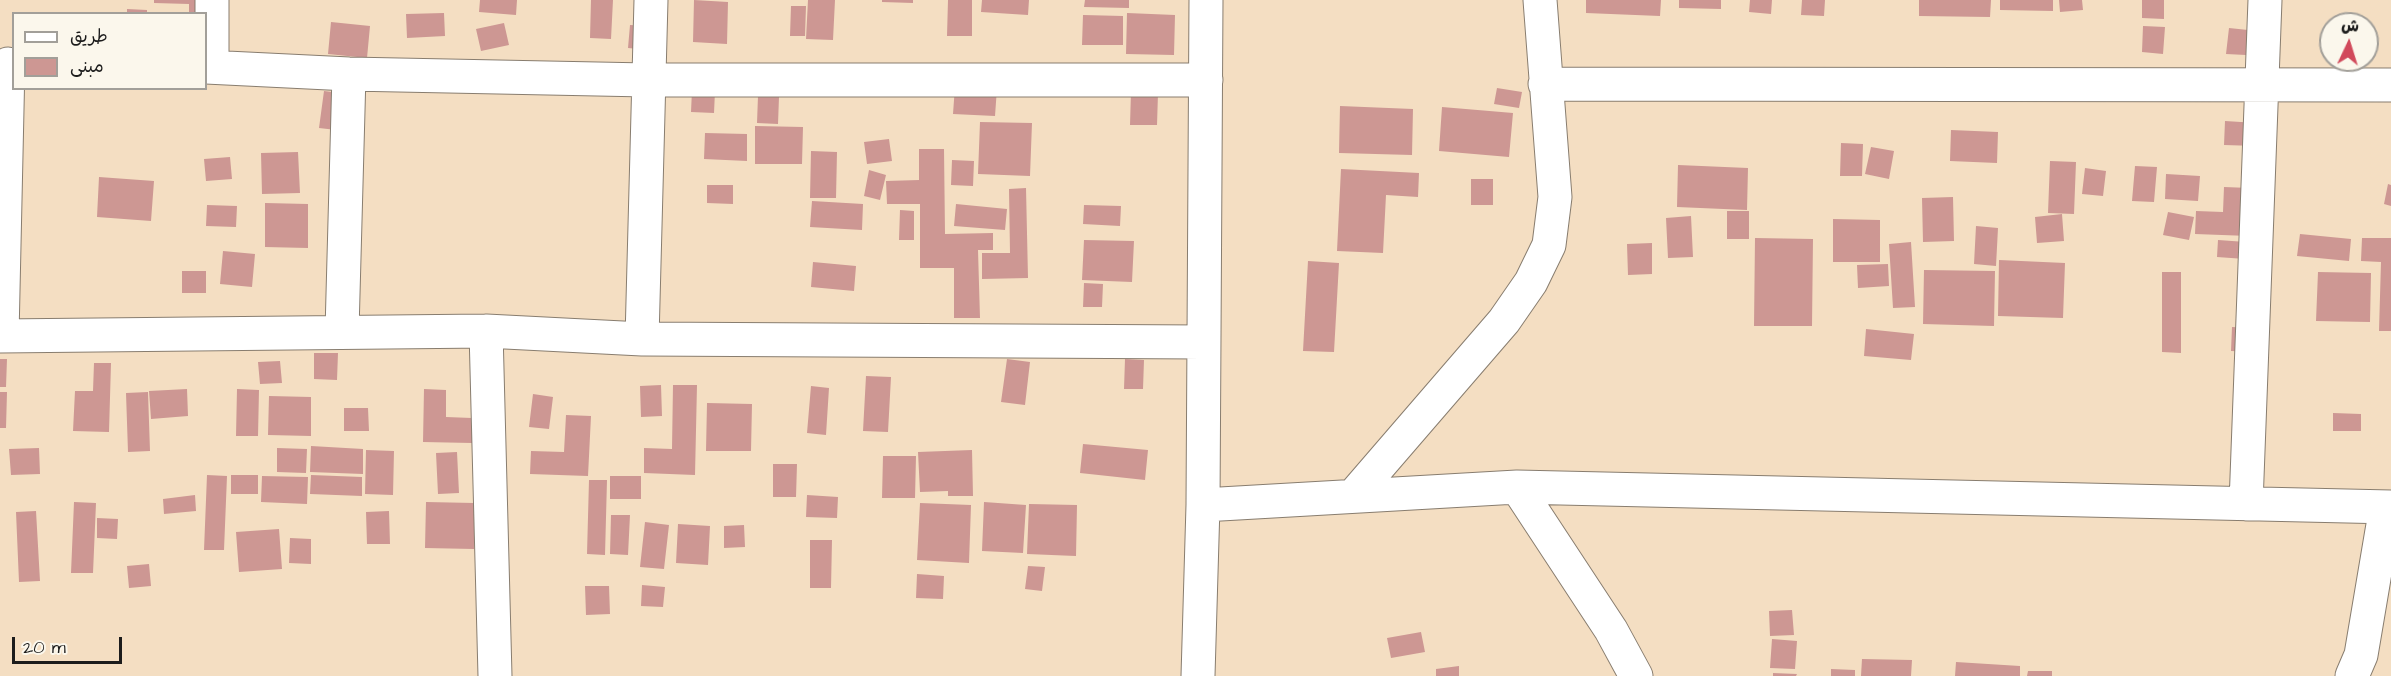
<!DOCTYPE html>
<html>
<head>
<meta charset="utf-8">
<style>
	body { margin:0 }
	#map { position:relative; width:2391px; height:676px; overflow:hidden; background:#f4dec2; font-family:"Architects Daughter","Playpen Sans Arabic",sans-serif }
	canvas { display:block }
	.legend { position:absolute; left:12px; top:12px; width:195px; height:78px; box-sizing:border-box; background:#fbf7ec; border:2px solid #a29f99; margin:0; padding:8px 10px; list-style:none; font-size:18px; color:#1c1c1c }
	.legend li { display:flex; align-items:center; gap:12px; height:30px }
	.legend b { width:30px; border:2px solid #a29f99 }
	.north { position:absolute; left:2319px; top:12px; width:60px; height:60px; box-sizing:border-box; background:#fbf7ec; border:2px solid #a29f99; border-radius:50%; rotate:4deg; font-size:16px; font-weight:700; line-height:24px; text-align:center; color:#1c1c1c }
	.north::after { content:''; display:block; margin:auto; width:21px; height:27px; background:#d1495b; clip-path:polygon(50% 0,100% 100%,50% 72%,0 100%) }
	.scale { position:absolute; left:12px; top:637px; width:110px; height:27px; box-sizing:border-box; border:3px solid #1c1c1c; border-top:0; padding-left:8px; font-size:18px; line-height:21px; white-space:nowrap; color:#1c1c1c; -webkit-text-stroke:4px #fbf7ec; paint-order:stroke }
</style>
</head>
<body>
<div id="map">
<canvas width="2391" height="676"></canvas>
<ul class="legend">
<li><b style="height:8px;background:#fff"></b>طريق</li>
<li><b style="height:16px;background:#cd9793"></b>مبنى</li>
</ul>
<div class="north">ش</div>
<div class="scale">20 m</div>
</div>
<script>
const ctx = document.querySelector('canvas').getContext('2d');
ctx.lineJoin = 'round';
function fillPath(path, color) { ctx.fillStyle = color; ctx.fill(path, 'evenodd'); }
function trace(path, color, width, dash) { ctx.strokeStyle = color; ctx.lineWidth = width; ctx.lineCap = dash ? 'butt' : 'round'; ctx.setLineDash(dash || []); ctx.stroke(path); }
const building = new Path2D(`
	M154 0H217L206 14H189V4L154 3Z
	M480 0H517L516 15 479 12Z
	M591 0H613L611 39 590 38Z
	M694 0 728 2 727 44 693 42Z
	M808 0H835L833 40 806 39Z
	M882 0H913V3L882 2Z
	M948 0H972V36H947Z
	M982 0H1029L1028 15 981 12Z
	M1085 0H1129V8L1084 7Z
	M1586 0H1661L1660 16 1586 13Z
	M1679 0H1721V9L1679 8Z
	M1750 0H1772L1771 14 1749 12Z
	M1802 0H1825L1824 16 1801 15Z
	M1919 0H1991L1990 17 1919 16Z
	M2000 0H2053V11L2000 10Z
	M2059 0H2082L2083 10 2060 12Z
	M2142 0H2164V19L2142 18Z
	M791 6H806L805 36H790Z
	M127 9 147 10V14H127Z
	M444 13 445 36 407 38 406 14Z
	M1127 13 1175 15 1174 55 1126 54Z
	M1083 15 1123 16V45H1082Z
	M331 22 370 26 367 58 328 54Z
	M504 23 509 45 481 51 476 29Z
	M630 25 651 26 650 50 628 48Z
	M2143 26 2165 27 2163 54 2142 52Z
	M2229 28 2248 30 2246 55 2226 54Z
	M955 86 997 88 995 116 953 114Z
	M1497 88 1522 92 1519 108 1494 104Z
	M692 90 715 91 714 113 691 112Z
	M324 91 349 94 345 131 319 128Z
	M1131 92 1158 93 1157 125H1130Z
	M758 96 779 97 778 124 757 123Z
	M1340 106 1413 109 1412 155 1339 153Z
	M1442 107 1513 113 1509 157 1439 151Z
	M2225 121 2257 123 2256 146 2224 145Z
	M980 122 1032 123 1030 176 978 174Z
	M755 126 803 127 802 164H755Z
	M1951 130 1998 132 1997 163 1950 161Z
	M705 133 747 134V161L704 159Z
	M889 139 892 161 867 164 864 142Z
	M1841 143 1863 144 1862 176H1840Z
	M1871 147 1894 151 1889 179 1865 174Z
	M919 149H944L945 234 993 233V250H978L980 318H954V268H920V204H887L886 181 919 180Z
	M811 151 837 152 836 198H810Z
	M298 152 300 193 262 194 261 153Z
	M230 157 232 179 206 181 204 159Z
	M952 160 974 161 973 186 951 185Z
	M2050 161 2076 162 2074 214 2048 213Z
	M1678 165 1748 168 1747 210 1677 207Z
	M2135 166 2157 167 2154 202 2132 201Z
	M2085 168 2106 171 2103 196 2082 194Z
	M1341 169 1419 173 1418 197 1386 195 1383 253 1337 251Z
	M869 170 886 175 880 200 864 196Z
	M2166 174 2200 176 2198 201 2165 199Z
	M99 177 154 181 151 221 97 217Z
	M1471 179H1493V205H1471Z
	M2388 184 2391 185V206L2384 204Z
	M707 185H733V204L707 203Z
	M2224 187 2250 188 2249 236 2195 234 2196 211 2223 212Z
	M1026 188 1028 278 982 279V253H1010L1009 189Z
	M1953 197 1954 241 1923 242 1922 198Z
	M812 201 863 204 862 230 810 227Z
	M265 203 308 204V248L265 247Z
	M956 204 1007 209 1005 230 954 226Z
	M207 205 237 206 236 227 206 226Z
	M1084 205 1121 206 1120 226 1083 224Z
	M900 210 914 211V240H899Z
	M1727 211H1749V239H1727Z
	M2168 212 2194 217 2189 240 2163 235Z
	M2062 214 2064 241 2037 243 2035 217Z
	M1691 216 1693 257 1668 258 1666 218Z
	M1833 219 1880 220V262H1833Z
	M1976 226 1998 228 1996 266 1974 264Z
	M2300 234 2351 239 2349 261 2297 256Z
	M1755 238 1813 239 1812 326H1754Z
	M2362 238H2391V331H2379L2381 262 2361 261Z
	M1084 240 1134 241 1132 282 1082 280Z
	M2218 240 2246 242 2245 259 2217 257Z
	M1911 242 1915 307 1893 308 1889 244Z
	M1652 243V274L1628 275 1627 244Z
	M223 251 255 254 252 287 220 284Z
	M1999 260 2065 263 2063 318 1998 316Z
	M1308 261 1339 263 1334 352 1303 351Z
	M813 262 856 266 854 291 811 287Z
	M1888 264 1889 286 1858 288 1857 265Z
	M1924 270 1995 271 1994 326 1923 324Z
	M182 271H206V293H182Z
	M2162 272H2181V353L2162 352Z
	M2318 272 2371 273 2370 322 2316 321Z
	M1084 283 1103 284 1102 307H1083Z
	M2232 327 2255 328V352L2231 351Z
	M1866 329 1914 334 1911 360 1864 356Z
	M314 353H338L337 380 314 379Z
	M0 359H7L6 387H0Z
	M1007 359 1030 362 1025 405 1001 402Z
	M1125 359 1144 360 1143 389H1124Z
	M280 361 282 383 260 384 258 362Z
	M94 363H111L109 432 73 431 75 391H93Z
	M866 376 891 377 888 432 863 431Z
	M661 385 662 416 641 417 640 386Z
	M673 385H697L695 475 644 473V448L672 449Z
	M811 386 829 388 826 435 807 433Z
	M187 389 188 416 151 419 149 391Z
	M237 389 259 390 258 436H236Z
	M424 389 446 390V417L472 418V443L423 442Z
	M0 392H7L6 428H0Z
	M148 392 150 451 128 452 126 393Z
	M533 394 553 397 549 429 529 427Z
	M269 396 311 397V436L268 435Z
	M707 403 752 404 751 451H706Z
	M344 408H368L369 431H344Z
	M2333 413 2361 414V431H2333Z
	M566 415 591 416 588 476 530 474 531 451 564 452Z
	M1083 444 1148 450 1145 480 1080 473Z
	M311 446 363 449V474L310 472Z
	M39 448 40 474 11 475 9 449Z
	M277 448 307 449 306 473 277 472Z
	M366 450 394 451 393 495 365 494Z
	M972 450 973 496H948V491L920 492 918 452Z
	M457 452 459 493 438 494 436 453Z
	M883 456H916L915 498H882Z
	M773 464H797L796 497H773Z
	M207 475 227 476 224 550H204Z
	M231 475H258V494H231Z
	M311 475 362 477V496L310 494Z
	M262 476 308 477 307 504 261 502Z
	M610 476H641V499H610Z
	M589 480H607L605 555 587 554Z
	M195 495 196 511 164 514 163 499Z
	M807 495 838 497 837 518 806 517Z
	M74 502 96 503 93 573H71Z
	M426 502 474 503V549L425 548Z
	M984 502 1026 505 1023 553 982 551Z
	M920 503 971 505 969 563 917 560Z
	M1029 504 1077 505 1076 556 1027 554Z
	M36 511 40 581 19 582 16 512Z
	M389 511 390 544H367L366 512Z
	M611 515H630L628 555 610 554Z
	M97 518 118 519 117 539 97 538Z
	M645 522 669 525 664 569 640 567Z
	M678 524 710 526 708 565 676 563Z
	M744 525 745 547 724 548V526Z
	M279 529 282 569 239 572 236 532Z
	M290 538 311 539V564L289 563Z
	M810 540H832L831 588H810Z
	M149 564 151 586 129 588 127 566Z
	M1028 566 1045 567 1042 591 1025 589Z
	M917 574 944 576 943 599 916 598Z
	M642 585 665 587 663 607 641 606Z
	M585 586H609L610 614 586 615Z
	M1792 610 1794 635 1770 636 1769 611Z
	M1421 632 1425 652 1391 658 1387 638Z
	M1772 639 1797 641 1795 669 1770 668Z
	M1862 659 1912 660 1911 676H1861Z
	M1956 662 2020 666V676H1955Z
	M1459 666V676H1436V669Z
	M1831 669 1855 670V676H1831Z
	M2028 671H2052V676H2027Z
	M1773 673 1797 674 1796 676H1773Z`);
const minor = new Path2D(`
	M206 67 349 74 647 80H1206
	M212 67V0
	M1545 84 2391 85
	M342 331 349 74
	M486 331 495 676
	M0 336 486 331 642 339 1203 342
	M2 336 8 64
	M642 339 651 0
	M1517 487 1611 630 1636 676
	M1353 496 1504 321 1531 282 1549 245 1555 197 1540 0
	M2246 504 2265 0
	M1203 505 1517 487 2391 507
	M1198 676 1203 505 1206 0
	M2352 676 2361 655 2386 507`);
fillPath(building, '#cd9793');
trace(minor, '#887d6f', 35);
trace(minor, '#fff', 33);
</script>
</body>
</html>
